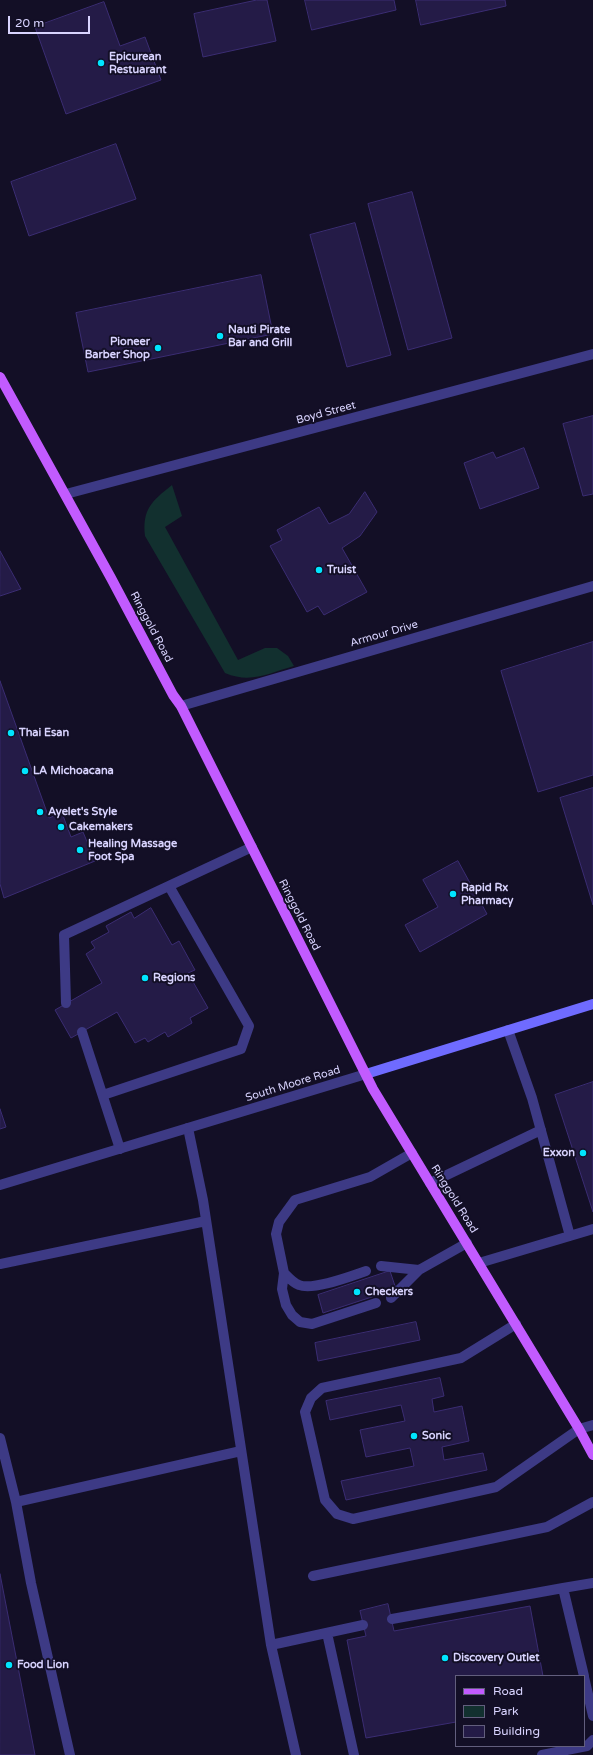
<!DOCTYPE html>
<html>
<head>
<meta charset="utf-8">
<style>
	body { margin:0 }
	#map { position:relative; width:593px; height:1755px; overflow:hidden; background:#130f26; font-family:"Varela Round",sans-serif }
	canvas { display:block }
	.legend { position:absolute; left:455px; top:1675px; width:130px; height:72px; box-sizing:border-box; background:#130f26; border:1px solid #625e7d; margin:0; padding:5px 7px; list-style:none; font-size:12px; color:#d9d4ff }
	.legend li { display:flex; align-items:center; gap:8px; height:20px }
	.legend b { width:20px; border:1px solid #625e7d }
	.scale { position:absolute; left:8px; top:16px; width:82px; height:18px; box-sizing:border-box; border:2px solid #d9d4ff; border-top:0; padding-left:5px; font-size:12px; line-height:14px; white-space:nowrap; color:#d9d4ff; -webkit-text-stroke:3px #130f26; paint-order:stroke }
</style>
</head>
<body>
<div id="map">
<canvas width="593" height="1755"></canvas>
<ul class="legend">
<li><b style="height:5px;background:#c25bff"></b>Road</li>
<li><b style="height:11px;background:#12302f"></b>Park</li>
<li><b style="height:11px;background:#241b47"></b>Building</li>
</ul>
<div class="scale">20 m</div>
</div>
<script>
const ctx = document.querySelector('canvas').getContext('2d');
ctx.lineJoin = 'round';
function fillPath(path, color) { ctx.fillStyle = color; ctx.fill(path, 'evenodd'); }
function trace(path, color, width, dash) { ctx.strokeStyle = color; ctx.lineWidth = width; ctx.lineCap = dash ? 'butt' : 'round'; ctx.setLineDash(dash || []); ctx.stroke(path); }
function label(font, color, halo, rows, align = 'center') {
  ctx.font = font + ' "Varela Round",sans-serif'; ctx.lineWidth = 4; ctx.setLineDash([]); ctx.textBaseline = 'middle'; ctx.strokeStyle = halo; ctx.fillStyle = color; for (const [text, x, y, turn = 0] of rows) {
    ctx.save(); ctx.translate(x, y); ctx.rotate((+turn || 0) * Math.PI / 180); ctx.textAlign = isNaN(turn) ? turn : align; if (halo) ctx.strokeText(text, 0, 0); ctx.fillText(text, 0, 0); ctx.restore();
  }
}
const green = new Path2D(`
	M172 485 182 516 165 527 238 660 265 648H277L288 656 294 666C269 673 251 684 225 673L145 536C142 509 152 501 172 485Z`);
const building = new Path2D(`
	M257 0H267L276 41 203 57 194 14Z
	M305 0H394L396 10 312 30Z
	M416 0H505L506 6 421 25Z
	M104 2 120 46 145 37 161 80 66 114 35 27Z
	M116 144 136 199 29 236 11 182Z
	M412 192 452 338 408 350 368 204Z
	M355 223 391 355 347 367 310 235Z
	M261 275 273 334 88 372 76 313Z
	M593 416V494L583 496 563 424Z
	M524 448 539 488 480 509 464 463 493 452 496 458Z
	M365 492 377 512 360 536 342 548 367 592 324 615 318 606 307 612 270 546 282 540 277 530 319 507 329 524 349 514Z
	M0 551 21 589 0 596Z
	M593 642V775L538 792 501 671Z
	M0 681 49 818 62 813 71 837 83 832 95 861 4 898 0 884Z
	M593 788V905L560 798Z
	M458 861 487 914 420 952 405 925 438 907 423 880Z
	M151 908 172 945 179 941 195 970 188 973 208 1008 190 1018 192 1023 168 1037 165 1032 148 1042 145 1038 135 1043 117 1012 71 1038 55 1010 102 983 86 954 95 948 91 942 109 932 106 926 131 912 134 918Z
	M593 1082V1212L555 1095Z
	M0 1109 6 1127 0 1129Z
	M390 1271 396 1289 323 1313 318 1295Z
	M416 1322 420 1340 318 1361 315 1343Z
	M440 1378 444 1396 432 1399 434 1412 462 1406 469 1441 442 1447 444 1460 483 1453 487 1470 346 1500 341 1481 414 1466 410 1448 366 1457 360 1430 405 1421 401 1405 330 1420 326 1401Z
	M0 1574 35 1755H0Z
	M388 1604 394 1631 530 1606 543 1676H456V1722L366 1738 347 1640 366 1636 360 1611Z`);
const lane = new Path2D(`
	M66 1003 64 935 252 847
	M508 1030 532 1098 570 1236
	M82 1032 120 1149
	M103 1095 241 1049 249 1026 169 886
	M188 1128 203 1200 271 1645 296 1755
	M430 1183 541 1130
	M479 1263 593 1229
	M0 1264 206 1221
	M381 1266 419 1270
	M284 1273C288 1277 293 1283 299 1285 313 1291 351 1276 366 1271
	M391 1298 419 1270 467 1243
	M376 1303 312 1324 300 1322 292 1315 286 1305 282 1289 284 1273 276 1234 279 1222 295 1200 370 1177 412 1153
	M516 1324 461 1358 322 1388 311 1398 305 1412 325 1500 337 1514 353 1519 496 1487 579 1429
	M0 1438 16 1502 31 1583 70 1755
	M16 1502 241 1451
	M313 1576 547 1527 593 1502
	M563 1588 593 1583
	M392 1619 563 1588 584 1676
	M327 1633 354 1755
	M271 1645 363 1625
	M584 1677 593 1716
	M542 1755 587 1746 593 1740`);
const street = new Path2D(`
	M66 494 593 354
	M181 706 593 586
	M0 1185 366 1074
	M579 1429 593 1425`);
const secondary = new Path2D(`
	M366 1074 593 1004`);
const primary = new Path2D(`
	M0 377 111 578 173 695 181 706 373 1089 579 1429 593 1455`);
const markers = [
	[101,63,4,"#00e5ff"],
	[220,336,4,"#00e5ff"],
	[158,348,4,"#00e5ff"],
	[319,570,4,"#00e5ff"],
	[11,733,4,"#00e5ff"],
	[25,771,4,"#00e5ff"],
	[40,812,4,"#00e5ff"],
	[61,827,4,"#00e5ff"],
	[80,850,4,"#00e5ff"],
	[453,894,4,"#00e5ff"],
	[145,978,4,"#00e5ff"],
	[583,1153,4,"#00e5ff"],
	[357,1292,4,"#00e5ff"],
	[414,1436,4,"#00e5ff"],
	[445,1658,4,"#00e5ff"],
	[9,1665,4,"#00e5ff"]
];
const poiNames = [
	["Epicurean",109,57],
	["Restuarant",109,70],
	["Nauti Pirate",228,330],
	["Bar and Grill",228,343],
	["Pioneer",150,342,"right"],
	["Barber Shop",150,355,"right"],
	["Truist",327,570],
	["Thai Esan",19,733],
	["LA Michoacana",33,771],
	["Ayelet's Style",48,812],
	["Cakemakers",69,827],
	["Healing Massage",88,844],
	["Foot Spa",88,857],
	["Rapid Rx",461,888],
	["Pharmacy",461,901],
	["Regions",153,978],
	["Exxon",575,1153,"right"],
	["Checkers",365,1292],
	["Sonic",422,1436],
	["Discovery Outlet",453,1658],
	["Food Lion",17,1665]
];
const streetNames = [
	["Boyd Street",326,413,-15],
	["Ringgold Road",151,627,62],
	["Armour Drive",384,634,-16],
	["Ringgold Road",299,915,63],
	["South Moore Road",293,1084,-17],
	["Ringgold Road",454,1199,58]
];
fillPath(green, '#12302f');
fillPath(building, '#241b47');
trace(building, '#3b2d73', 1);
trace(lane, '#3d3a85', 10);
trace(street, '#3d3a85', 10);
trace(secondary, '#6f6bff', 10);
trace(primary, '#c25bff', 10);
for (const [x, y, r, color] of markers) { const dot = new Path2D(); dot.arc(x, y, r, 0, 2 * Math.PI); ctx.fillStyle = color; ctx.fill(dot); trace(dot, '#130f26', 1.5); }
label('bold 11px', '#d9d4ff', '#130f26', poiNames, 'left');
label('11px', '#d9d4ff', '#130f26', streetNames);
</script>
</body>
</html>
